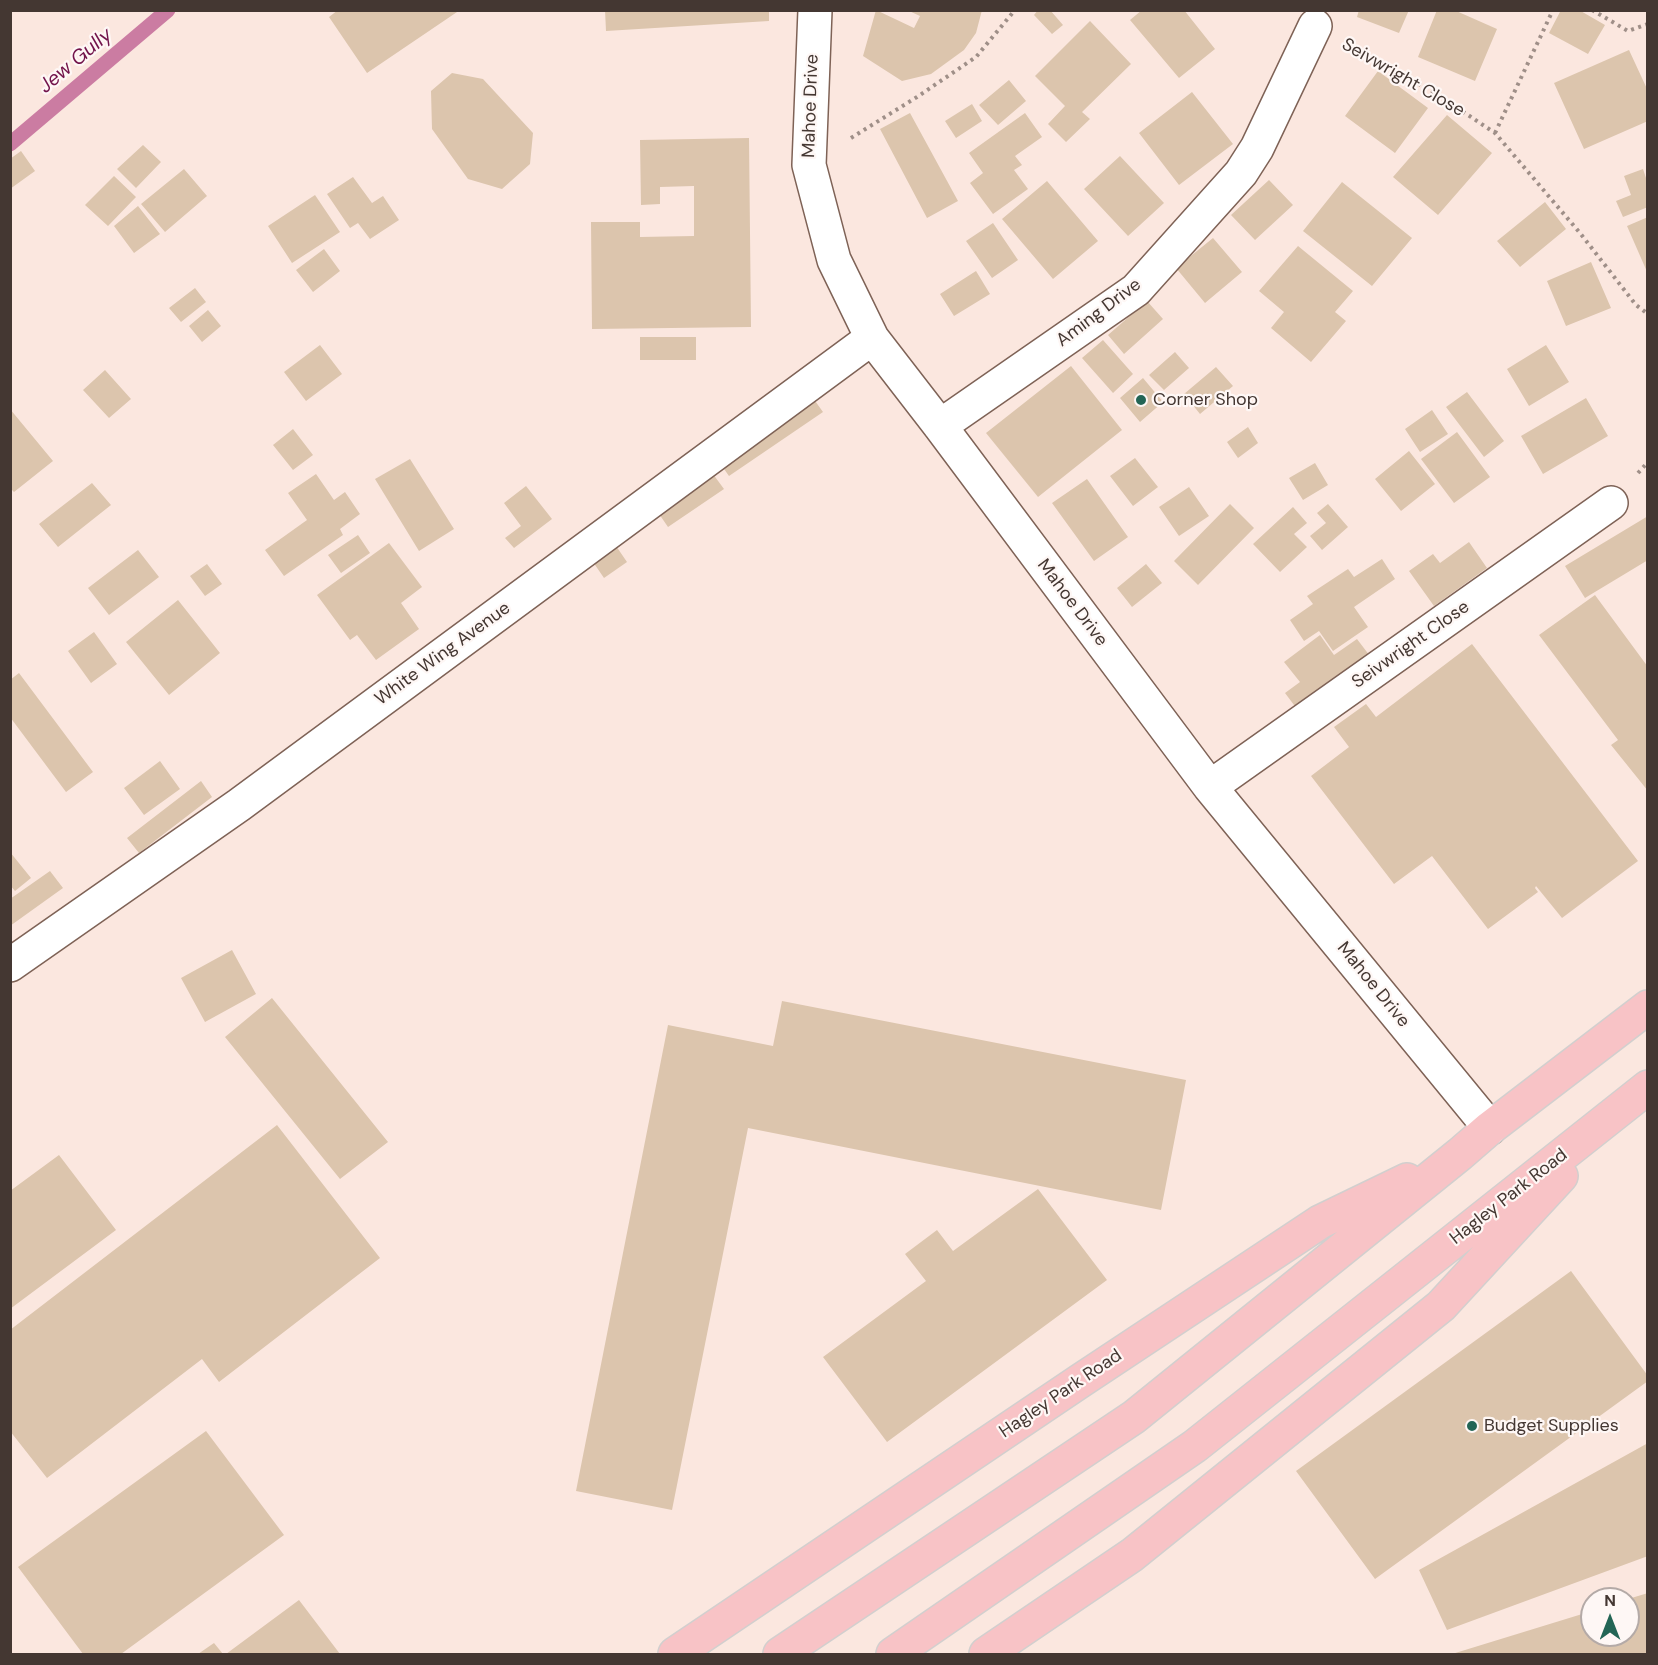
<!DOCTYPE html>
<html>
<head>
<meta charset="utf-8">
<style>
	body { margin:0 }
	#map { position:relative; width:1658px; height:1665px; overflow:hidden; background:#fbe7df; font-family:"DM Sans",sans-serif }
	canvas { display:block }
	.frame { position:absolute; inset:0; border:12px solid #443732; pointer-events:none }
	.north { position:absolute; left:1580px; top:1587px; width:60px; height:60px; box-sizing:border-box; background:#fef7f5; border:2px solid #b4aaa7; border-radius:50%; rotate:0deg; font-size:16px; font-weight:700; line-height:24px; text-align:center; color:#443732 }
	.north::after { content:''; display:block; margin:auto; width:21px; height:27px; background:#236555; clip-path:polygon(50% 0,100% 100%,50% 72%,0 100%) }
</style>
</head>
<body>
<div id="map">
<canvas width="1658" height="1665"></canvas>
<div class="frame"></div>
<div class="north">N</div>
</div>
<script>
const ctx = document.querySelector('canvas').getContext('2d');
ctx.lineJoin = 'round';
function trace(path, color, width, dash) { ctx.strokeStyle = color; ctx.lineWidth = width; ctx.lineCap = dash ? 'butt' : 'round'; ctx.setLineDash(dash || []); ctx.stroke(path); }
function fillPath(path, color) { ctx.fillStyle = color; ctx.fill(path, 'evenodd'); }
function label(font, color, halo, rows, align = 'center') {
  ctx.font = font + ' "DM Sans",sans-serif'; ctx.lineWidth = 4.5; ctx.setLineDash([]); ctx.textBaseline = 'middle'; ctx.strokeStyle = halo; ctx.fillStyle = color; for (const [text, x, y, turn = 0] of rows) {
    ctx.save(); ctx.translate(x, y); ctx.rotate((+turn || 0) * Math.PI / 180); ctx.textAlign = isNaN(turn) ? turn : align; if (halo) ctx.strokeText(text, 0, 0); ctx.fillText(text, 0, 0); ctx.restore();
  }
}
const stream = new Path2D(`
	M10 144 168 10`);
const building = new Path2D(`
	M338 10H460L367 73 329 17Z
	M605 10H769V21L606 31Z
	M876 10 914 28 920 16 907 10H982L976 33 964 50 931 74 902 81 863 56Z
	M1038 10H1050L1063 25 1052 34 1034 15Z
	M1142 10H1184L1215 49 1179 78 1130 20Z
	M1359 10H1409L1399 33 1357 17Z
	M1437 10H1454L1497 29 1475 81 1418 57Z
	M1561 10H1579L1605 25 1588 54 1549 33Z
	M1090 21 1131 64 1082 112 1090 119 1066 142 1048 124 1065 106 1035 76Z
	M1629 50 1648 91V121L1584 149 1554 83Z
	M1378 71 1428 108 1395 153 1345 116Z
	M452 73 483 79 533 133 530 164 502 189 468 179 432 129 431 91Z
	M1009 80 1026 101 998 125 979 105Z
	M1192 92 1233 144 1179 185 1139 133Z
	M972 104 982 121 956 138 945 121Z
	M910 113 958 201 927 218 880 129Z
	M1025 113 1042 137 1015 156 1022 165 1014 170 1028 189 993 214 970 183 983 173 969 153Z
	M1447 115 1492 153 1438 215 1393 177Z
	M749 138 751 327 592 329 591 222H640V237L694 236V186L660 187V204L641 205 640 140Z
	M143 145 161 162 136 188 117 169Z
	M21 151 35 171 10 189V159Z
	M1120 156 1164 203 1128 236 1084 189Z
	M184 169 207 196 165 232 141 204Z
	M1643 169 1646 178H1648V207L1623 217 1616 201 1631 195 1624 176Z
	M114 176 136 197 108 226 85 205Z
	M353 177 372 203 383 196 399 220 370 239 358 223 350 228 327 194Z
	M1269 180 1293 205 1255 240 1231 215Z
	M1047 181 1098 241 1053 279 1002 219Z
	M1342 182 1412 238 1372 286 1303 231Z
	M315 195 340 232 292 263 268 226Z
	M1545 202 1566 229 1520 267 1497 241Z
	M138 206 160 234 134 253 114 226Z
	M1648 217V274L1627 226Z
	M993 223 1018 260 992 278 966 241Z
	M1213 238 1242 272 1205 303 1176 268Z
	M1298 246 1353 291 1335 312 1346 321 1311 362 1271 328 1284 312 1259 291Z
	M324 249 340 271 313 292 296 270Z
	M1591 262 1611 308 1566 326 1547 281Z
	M976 271 990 294 954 316 940 294Z
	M195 288 206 302 181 322 169 308Z
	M1147 301 1163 319 1124 354 1108 335Z
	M208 310 221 326 202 342 189 326Z
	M640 337H696V360H640Z
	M1103 340 1133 374 1113 393 1082 358Z
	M320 345 342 374 306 401 284 372Z
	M1546 345 1569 382 1529 406 1507 369Z
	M1175 352 1189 368 1164 390 1149 375Z
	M1071 366 1122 430 1038 497 986 433Z
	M1216 367 1233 386 1200 414 1184 394Z
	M105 370 131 399 109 418 83 390Z
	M1143 378 1163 402 1140 422 1120 398Z
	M1467 392 1504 441 1484 457 1446 407Z
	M813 398 823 412 729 476 719 462Z
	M1586 398 1608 436 1543 474 1521 436Z
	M10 409 53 461 14 492 10 488Z
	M1432 410 1448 434 1420 452 1405 429Z
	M1248 427 1258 443 1238 458 1227 442Z
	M293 429 313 455 293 470 273 445Z
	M1457 432 1490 477 1454 503 1421 459Z
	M1409 451 1435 484 1401 511 1375 479Z
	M1135 458 1158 487 1133 506 1110 476Z
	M410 459 454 529 419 551 375 479Z
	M1315 463 1328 485 1303 500 1289 478Z
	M710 470 724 489 668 527 655 508Z
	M316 474 334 500 345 492 360 514 340 529 343 535 284 576 265 550 307 520 288 493Z
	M1087 479 1128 537 1094 561 1052 503Z
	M92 483 111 505 58 547 39 524Z
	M526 486 552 519 514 548 505 538 521 526 504 503Z
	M1189 487 1209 516 1179 536 1159 507Z
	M1230 504 1254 528 1198 585 1174 561Z
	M1328 504 1348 527 1322 550 1310 536 1326 523 1317 513Z
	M1293 507 1307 523 1294 534 1307 547 1280 572 1253 544Z
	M1648 516V560L1585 598 1565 566Z
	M358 535 370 553 341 573 328 555Z
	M1469 542 1487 568 1434 606 1409 571 1433 554 1440 563Z
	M389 543 422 587 401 603 419 629 376 660 357 635 350 640 317 595Z
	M614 543 627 562 604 578 591 559Z
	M138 550 159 577 109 615 88 588Z
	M1382 559 1395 579 1354 607 1368 627 1333 651 1319 631 1304 641 1290 620 1313 604 1307 596 1348 569 1354 577Z
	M207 564 222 584 205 596 190 576Z
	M1146 564 1162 583 1132 607 1117 588Z
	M1595 595 1648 667V791L1611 745 1618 740 1539 635Z
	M178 600 220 653 169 695 126 642Z
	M94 632 117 664 91 683 68 651Z
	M1320 635 1334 655 1357 639 1376 664 1303 717 1285 693 1300 682 1284 662Z
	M1472 644 1638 861 1562 918 1536 886 1535 888 1538 892 1488 929 1432 856 1394 884 1311 776 1349 747 1334 727 1366 704 1376 717Z
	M19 673 93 772 66 792 10 717V680Z
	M160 761 180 789 144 815 124 788Z
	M201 781 212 797 139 853 127 838Z
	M10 852 31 878 15 891 10 885Z
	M50 871 63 888 10 926V899Z
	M232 950 256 994 205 1022 181 978Z
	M272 998 388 1142 340 1179 225 1037Z
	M782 1001 1186 1080 1161 1210 748 1128 672 1510 576 1491 668 1025 773 1046Z
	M277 1125 380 1258 219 1382 202 1359 47 1478 10 1431V1330Z
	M59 1155 116 1230 10 1309V1191Z
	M1038 1189 1107 1280 887 1442 823 1357 926 1281 905 1254 937 1230 953 1251Z
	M1571 1271 1648 1376V1381L1375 1579 1296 1471Z
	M206 1431 284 1535 121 1654H83L18 1567Z
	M1648 1443V1556L1447 1630 1419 1570Z
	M1648 1593V1654H1452L1592 1611V1635H1628V1599Z
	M299 1600 340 1654H226Z
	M214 1643 223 1654H198Z`);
const path = new Path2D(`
	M1592 10 1628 31 1648 24
	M1352 48 1432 91 1495 133 1580 233 1636 305 1648 314
	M1495 133 1553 10
	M851 138 917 97 976 57 1015 10
	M1638 473 1648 462`);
const street = new Path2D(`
	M815 10 809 165 834 260 872 338 940 426 1210 787 1490 1128
	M940 426 1136 290 1241 173 1257 148 1315 26
	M1210 787 1611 503
	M10 965 239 805 872 338`);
const primary = new Path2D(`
	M675 1654 1080 1381 1320 1222 1407 1180
	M780 1654 1134 1417 1460 1154 1490 1128 1648 1007
	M893 1654 1195 1446 1648 1087
	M986 1654 1132 1555 1441 1306 1561 1176`);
const markers = [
	[1141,400,6,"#236555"],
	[1472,1426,6,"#236555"]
];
const streetNames = [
	["Seivwright Close",1403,78,30],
	["Mahoe Drive",811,106,-88],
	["Aming Drive",1099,313,-37],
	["Mahoe Drive",1072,603,53],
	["Seivwright Close",1411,645,-35],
	["White Wing Avenue",443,654,-36],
	["Mahoe Drive",1373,985,51],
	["Hagley Park Road",1509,1197,-38],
	["Hagley Park Road",1061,1394,-34]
];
const poiNames = [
	["Corner Shop",1153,400],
	["Budget Supplies",1484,1426]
];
const waterNames = [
	["Jew Gully",76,61,-40]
];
trace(stream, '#cb7ca2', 15);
fillPath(building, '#dcc5ad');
trace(street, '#7e6256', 36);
trace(primary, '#d2cfce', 36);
trace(path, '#9f8f88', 4, [3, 4.5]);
trace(street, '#fff', 33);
trace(primary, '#f8c3c6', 33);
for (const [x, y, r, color] of markers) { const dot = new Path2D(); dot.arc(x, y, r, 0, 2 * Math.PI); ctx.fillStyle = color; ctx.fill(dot); trace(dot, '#fef7f5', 2); }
label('18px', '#443732', '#fef7f5', streetNames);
label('18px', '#443732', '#fef7f5', poiNames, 'left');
label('italic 20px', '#72144b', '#fef7f5', waterNames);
</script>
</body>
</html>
